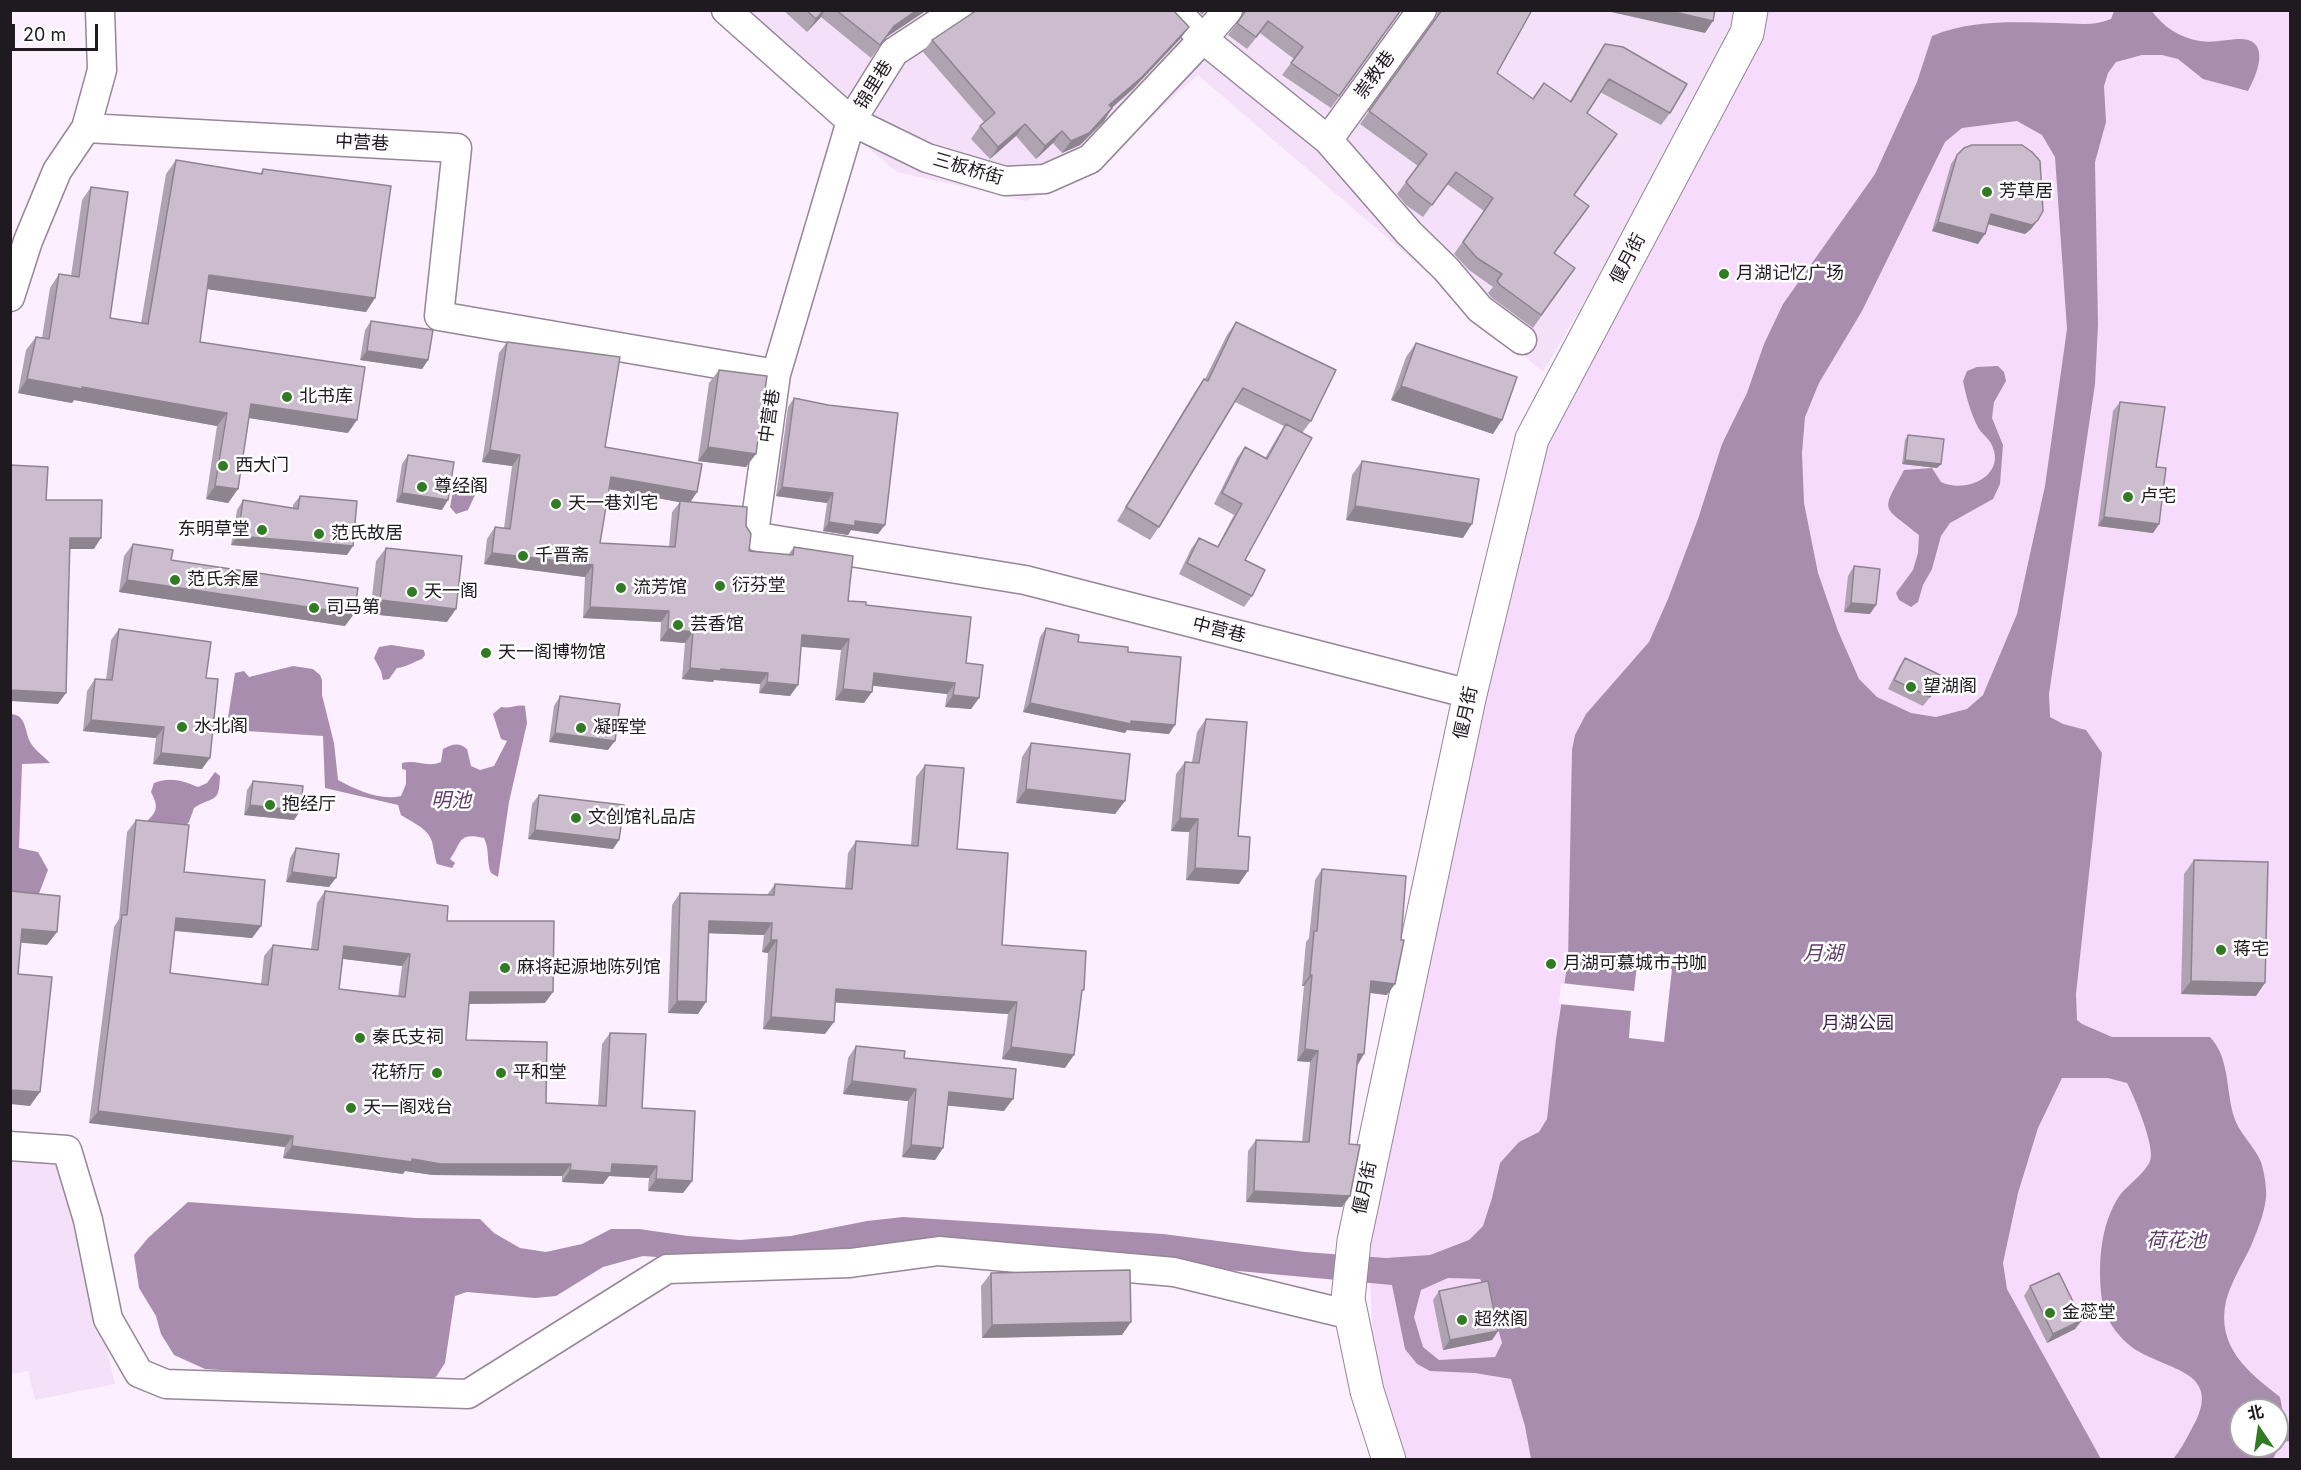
<!DOCTYPE html>
<html>
<head>
<meta charset="utf-8">
<style>
	body { margin:0 }
	#map { position:relative; width:2301px; height:1470px; overflow:hidden; background:#fcefff; font-family:Inter,"Noto Sans SC",sans-serif }
	canvas { display:block }
	.frame { position:absolute; inset:0; border:12px solid #1f1920; pointer-events:none }
	.north { position:absolute; left:2229px; top:1398px; width:60px; height:60px; box-sizing:border-box; background:#fff; border:2px solid #a5a3a6; border-radius:50%; rotate:347deg; font-size:16px; font-weight:700; line-height:24px; text-align:center; color:#1f1920 }
	.north::after { content:''; display:block; margin:auto; width:21px; height:27px; background:#317c22; clip-path:polygon(50% 0,100% 100%,50% 72%,0 100%) }
	.scale { position:absolute; left:12px; top:24px; width:86px; height:27px; box-sizing:border-box; border:3px solid #1f1920; border-top:0; padding-left:8px; font-size:18px; line-height:21px; white-space:nowrap; color:#1f1920; -webkit-text-stroke:4px #fff; paint-order:stroke }
</style>
</head>
<body>
<div id="map">
<canvas width="2301" height="1470"></canvas>
<div class="frame"></div>
<div class="north">北</div>
<div class="scale">20 m</div>
</div>
<script>
const ctx = document.querySelector('canvas').getContext('2d');
ctx.lineJoin = 'round';
function fillPath(path, color) { ctx.fillStyle = color; ctx.fill(path, 'evenodd'); }
function trace(path, color, width, dash) { ctx.strokeStyle = color; ctx.lineWidth = width; ctx.lineCap = dash ? 'butt' : 'round'; ctx.setLineDash(dash || []); ctx.stroke(path); }
function label(font, color, halo, rows, align = 'center') {
  ctx.font = font + ' Inter,"Noto Sans SC",sans-serif'; ctx.lineWidth = 5; ctx.setLineDash([]); ctx.textBaseline = 'middle'; ctx.strokeStyle = halo; ctx.fillStyle = color; for (const [text, x, y, turn = 0] of rows) {
    ctx.save(); ctx.translate(x, y); ctx.rotate((+turn || 0) * Math.PI / 180); ctx.textAlign = isNaN(turn) ? turn : align; if (halo) ctx.strokeText(text, 0, 0); ctx.fillText(text, 0, 0); ctx.restore();
  }
}
const built = new Path2D(`
	M707 11H1739L1735 44 1543 372 1198 75 1097 167 1026 201 897 172 808 99Z
	M10 1157 60 1161 70 1196 115 1384 35 1400 28 1371 11 1374Z`);
const green = new Path2D(`
	M1756 11H2290V1459L1405 1460 1374 1362 1368 1241 1541 441ZM2241 1410H2277V1446H2241Z`);
const water = new Path2D(`
	M2151 10C2163 27 2180 38 2200 41 2213 43 2225 40 2237 39 2272 37 2258 73 2248 91L2203 79 2178 59 2162 55H2142L2116 62 2108 73 2104 86 2106 122 2095 162 2098 325 2095 384 2049 694 2050 717 2063 724 2086 730 2102 753 2076 994 2077 1020 2082 1024 2112 1037H2210C2229 1057 2226 1088 2233 1114 2238 1133 2254 1145 2261 1162 2264 1171 2267 1189 2266 1198 2264 1215 2257 1231 2251 1246 2243 1263 2231 1282 2226 1301 2216 1347 2248 1372 2280 1397L2286 1429H2290V1441L2281 1442 2273 1459H2173C2180 1451 2185 1441 2190 1432 2230 1366 2160 1372 2128 1344 2117 1335 2106 1319 2103 1306 2097 1271 2099 1225 2120 1195 2128 1185 2146 1172 2150 1161 2156 1148 2134 1096 2127 1083L2108 1078H2062L2038 1128 2018 1193 2003 1263 2007 1289 2101 1459H1531L1525 1426 1511 1379 1475 1373 1430 1371 1417 1364 1405 1349 1392 1285 909 1241 794 1256 670 1258 643 1256 603 1267 556 1296 535 1298 467 1292 455 1296 445 1363 436 1377 415 1383 205 1369 174 1355 161 1334 156 1316 139 1288 134 1255 148 1238 188 1202 415 1218 480 1219 494 1233 520 1248 546 1252 582 1244 611 1229H639L688 1236 740 1240 791 1236 867 1221 903 1217 1163 1234 1305 1252 1386 1258 1430 1255 1469 1240 1483 1226 1492 1198 1500 1163 1519 1142 1539 1132 1547 1119 1556 1039 1568 960 1572 750 1575 735 1586 714 1649 642 1668 599 1698 519 1722 444 1747 393 1764 344 1783 304 1875 174 1917 82 1932 36C1970 20 2015 22 2056 23 2076 23 2091 27 2111 19L2114 11ZM2017 121 2042 135 2055 157 2067 329 2045 486 2030 554 2017 614 1983 695 1967 709 1936 717 1911 713 1877 697 1859 679 1838 631 1818 573 1804 503 1802 453 1805 417 1819 383 1862 311 1945 142 1962 128ZM1448 1278 1480 1279 1491 1303 1502 1343 1495 1357 1439 1360 1423 1347 1414 1317 1421 1290ZM2241 1410H2277V1446H2241Z
	M1998 366 2004 372 2006 381 1994 402 1992 418 2003 445 2000 484 1993 499 1950 523 1941 536 1932 569 1923 585 1918 602 1911 607 1899 600 1896 593 1913 570 1918 553 1919 535C1881 504 1881 514 1904 470L1932 468 1941 482C1966 494 2004 476 1993 448 1991 440 1983 435 1979 429 1971 415 1966 396 1963 381L1967 371 1977 367Z
	M465 479 474 482 476 493 468 510 456 514 450 507 454 486Z
	M391 645 424 650 425 655 422 659C413 662 407 667 397 668L389 679 383 680 381 671 374 658 379 647Z
	M293 666 313 669 320 675 322 680V695L334 743 338 780C356 790 381 801 401 796L406 784V770L402 769V763C416 759 427 768 441 762L443 749C452 744 459 742 467 749L471 766 480 770 494 766 507 741 501 739 493 714 501 707C511 709 517 704 525 706L527 723 509 802 498 877 491 873C486 861 490 850 484 838 457 832 462 843 450 859L455 863 452 868 437 864C434 856 434 846 431 839 426 827 411 822 401 815L398 805 325 788 323 736 231 730 227 724 235 673 244 671 249 677Z
	M11 714C28 715 24 734 32 745 37 752 45 757 50 763L22 764 19 848 38 852 48 870 38 896H11Z
	M215 772 220 776C219 805 214 795 194 808L189 822 180 831 151 828 148 820C159 810 157 804 151 792L154 783C170 777 181 780 198 787L207 783Z`);
const pier = new Path2D(`
	M1637 965 1672 969 1664 1042 1629 1038 1631 1011 1559 1004 1561 983 1634 991Z`);
const street = new Path2D(`
	M726 10 851 121 927 158 1005 181 1045 179 1090 159 1203 39 1328 140 1409 233 1446 269 1480 309 1522 340
	M1175 10 1203 39 1228 10
	M86 128 457 148 439 316 776 374 754 533 758 537 1025 580 1470 694
	M1328 140 1422 10
	M10 297 28 241 57 171 86 128 102 70 100 10
	M776 374 851 121 894 52 958 10
	M10 1146 67 1150 88 1220 108 1319 139 1373 166 1384 468 1394 667 1269 850 1263 939 1251 1174 1272 1351 1315`);
const secondary = new Path2D(`
	M1389 1460 1367 1391 1348 1299 1354 1241 1470 694 1532 439 1747 33 1751 10`);
const wall = new Path2D(`
	M783 10H927L885 38 871 58 821 17 807 32Z
	M974 10H1173L1189 27 1180 39 1133 89 1112 108 1104 121 1080 145 1062 153 1053 143 1036 159 1016 136 990 159 971 139 980 126 984 122 923 52 932 40 973 13Z
	M1198 10H1206L1202 15Z
	M1244 10H1401L1331 108 1282 75 1294 59 1260 33 1247 49 1228 35 1244 13Z
	M1438 10H1532L1497 73 1533 99 1570 101 1597 56 1605 44 1670 113 1661 125 1600 92 1587 113 1574 195 1554 254 1575 268 1533 328 1491 297 1488 293 1493 287 1469 270 1454 254 1484 211 1447 184 1423 217 1406 205 1397 194 1418 166 1360 124 1436 18Z
	M1957 155 2038 220 2031 229 2025 234 1988 224 1978 244 1932 231 1951 164Z
	M176 160 260 174 263 169 375 298 366 312 207 289 200 342 348 433 249 418 238 489 228 503 206 499 217 426 74 400 72 403 18 393 26 350 36 337 42 338 50 288 59 274 71 276 82 200 91 187 110 318 141 323 166 174Z
	M371 321 428 360 422 369 360 360 365 330Z
	M1236 322 1311 421 1302 433 1245 560 1252 596 1244 607 1179 574 1191 549 1199 538 1217 547 1234 515 1214 504 1237 458 1245 447 1265 458 1278 436 1284 426 1235 402 1159 527 1150 540 1117 521 1195 392 1204 379H1205L1227 335Z
	M507 342 605 447 697 492 690 502 746 526 749 551 788 555 794 547 848 601 866 605 966 663 979 698 971 709 945 707 947 694 872 685 864 703 835 700 841 650 801 647 790 696 759 693 760 684 714 680 713 682 682 679 685 643 660 641 661 622 583 618 585 577 484 564 487 539 495 527 504 528 512 466 482 462 499 353ZM609 489 680 502 672 512 669 547 600 543Z
	M1416 343 1493 434 1391 400 1406 357Z
	M719 370 746 467 698 461 709 383Z
	M794 398 878 534 851 530 848 535 823 531 827 503 776 496 788 407Z
	M2120 402 2156 467 2159 524 2153 533 2098 526 2113 411Z
	M1908 435 1941 464 1937 468 1902 464 1905 440Z
	M408 455 442 510 396 502 402 464Z
	M1362 461 1463 538 1346 520 1352 475Z
	M300 496 347 555 231 545 237 510 243 500 293 508V505Z
	M133 544 171 560 345 626 119 592 124 556Z
	M386 548 447 622 370 614 376 561Z
	M1854 566 1870 614 1844 612 1848 576Z
	M1046 628 1078 642 1128 652 1169 734 1127 730 1125 733 1023 712 1040 637Z
	M119 629 206 678 202 769 153 764 156 738 83 731 87 691 95 679 106 680 111 640Z
	M1905 658 1930 697 1923 706 1888 689 1899 667Z
	M560 696 608 750 549 742 554 706Z
	M1206 719 1238 836 1239 884 1186 880 1189 832 1171 831 1176 774 1185 762H1192L1197 732Z
	M1031 743 1125 801 1115 814 1016 803 1022 757Z
	M925 765 957 849 1002 945 1082 993 1065 1068 1002 1059 1008 1014 835 1002 825 1034 763 1029 768 953 762 952 764 935 708 933 698 1014 668 1013 672 905 680 893 767 895 775 884 845 889 848 853 856 841 911 845 916 777Z
	M253 781 300 811 294 820 244 815 247 790Z
	M539 795 619 840 613 849 528 839 532 804Z
	M136 820 184 872 261 926 252 938 174 931 170 973 261 984 264 956 273 945 311 949 317 903 325 891 447 921 545 1003 469 1004 466 1040 546 1103 598 1106 602 1044 610 1033 642 1108 692 1181 683 1193 648 1191 649 1178 609 1176 603 1184 562 1182V1176L433 1175 405 1171 403 1174 283 1158 285 1147 89 1123 114 927 119 919 127 832ZM343 959 402 966 398 997 339 989Z
	M296 848 329 887 286 882 290 858Z
	M2194 860 2256 996 2181 994 2184 874Z
	M1322 869 1387 995 1370 993 1357 1065 1349 1144 1350 1196 1342 1207 1246 1202 1248 1151 1256 1140 1302 1142 1310 1062 1297 1061 1304 986H1302L1306 942 1309 938 1315 880Z
	M856 1046 904 1058 1004 1111 948 1105 943 1148 935 1160 902 1157 908 1101 843 1094 848 1058Z
	M991 1273 1122 1335 982 1338 981 1286Z
	M2030 1286 2082 1320 2075 1329 2047 1343 2024 1296Z
	M1439 1291 1498 1331 1492 1340 1443 1350 1433 1300Z`);
const shadedWall = new Path2D(`
	M824 10H825L821 17 807 32 816 19Z
	M917 10H927L885 38 871 58 894 26Z
	M1602 10H1666L1713 21 1705 33Z
	M1189 27 1180 39 1133 89 1101 117 1109 105Z
	M1112 108 1104 121 1080 145 1062 153 1071 141Z
	M1025 124 1016 136 990 159 998 147Z
	M1062 131 1053 143 1036 159 1045 146Z
	M1991 214 2038 220 2031 229 2025 234 1984 223Z
	M1938 222 1985 234 1978 244 1932 231Z
	M209 275 375 298 366 312 200 288Z
	M367 351 428 360 422 369 360 360Z
	M27 379 82 387 227 413 217 426 74 400 72 403 18 393Z
	M1401 386 1502 420 1493 434 1391 400Z
	M251 404 357 420 348 433 242 417Z
	M708 447 756 454 746 467 698 461Z
	M490 450 520 455 512 466 482 462Z
	M1905 460 1941 464 1937 468 1902 464Z
	M611 477 697 492 689 504 603 488Z
	M215 486 238 489 228 503 206 499Z
	M782 487 833 493 827 503 776 496Z
	M402 493 448 500 442 510 396 502Z
	M1355 506 1472 524 1463 538 1346 520Z
	M2104 517 2159 524 2153 533 2098 526Z
	M855 521 885 525 878 534 851 530 848 535 823 531 829 522Z
	M238 536 353 546 347 555 231 545Z
	M70 538H101L94 549H62Z
	M492 553 593 565 585 577 484 564Z
	M127 580 354 614 345 626 119 592Z
	M380 600 456 609 447 622 370 614Z
	M1851 603 1876 605 1870 614 1844 612Z
	M590 607 669 611 661 622 583 618Z
	M668 629 693 632 685 643 660 641Z
	M802 635 849 639 841 650 794 646Z
	M690 668 721 669 768 673 760 684 714 680 713 682 682 679Z
	M874 673 955 683 947 694 866 685Z
	M767 682 798 685 790 696 759 693Z
	M843 689 872 692 864 703 835 700Z
	M10 690 66 693 58 704 10 701Z
	M953 695 979 698 971 709 945 707Z
	M1030 703 1175 725 1169 734 1127 730 1125 733 1023 712Z
	M91 720 164 727 156 738 83 731Z
	M555 733 615 741 608 750 549 742Z
	M161 753 210 758 202 769 153 764Z
	M1026 789 1125 801 1115 814 1016 803Z
	M250 805 300 811 294 820 244 815Z
	M1180 818 1198 819 1189 832 1171 831Z
	M535 830 619 840 613 849 528 839Z
	M1195 868 1248 871 1239 884 1186 880Z
	M292 872 336 878 329 887 286 882Z
	M176 918 261 926 252 938 168 930Z
	M709 921 772 923 764 935 700 933Z
	M22 929 57 932 47 945 13 942Z
	M771 940H777L768 953 762 952Z
	M344 946 410 954 402 966 336 958Z
	M1310 975H1312L1304 986H1302Z
	M1371 981 1395 984 1387 995 1363 992Z
	M2191 981 2265 983 2256 996 2181 994Z
	M836 989 1017 1002 1008 1014 827 1002Z
	M470 992H553L545 1003 462 1004Z
	M677 1001 706 1002 698 1014 668 1013Z
	M771 1017 834 1022 825 1034 763 1029Z
	M1011 1047 1074 1055 1065 1068 1002 1059Z
	M1305 1049 1318 1051 1310 1062 1297 1061Z
	M1358 1054H1364L1357 1066Z
	M852 1081 916 1089 908 1101 843 1094Z
	M10 1090 40 1092 30 1106 10 1104Z
	M949 1092 1013 1099 1004 1111 941 1105Z
	M98 1111 293 1136 285 1147 89 1123Z
	M911 1145 943 1148 935 1160 902 1157Z
	M292 1146 412 1159 571 1164 562 1176 433 1175 405 1171 403 1174 283 1158Z
	M612 1164 657 1166 649 1178 609 1176 603 1184 562 1182 570 1170Z
	M656 1179 692 1181 683 1193 648 1191Z
	M1254 1191 1350 1196 1342 1207 1246 1202Z
	M2082 1320 2075 1329 2047 1343 2053 1334Z
	M1131 1322 1122 1335 982 1338 992 1325Z
	M1498 1331 1492 1340 1443 1350 1450 1340Z`);
const building = new Path2D(`
	M806 10H824L816 19Z
	M836 10H917L894 26 880 45Z
	M977 10H1173L1189 27 1142 77 1109 105 1112 108 1089 133 1071 141 1062 131 1045 146 1025 124 998 147 980 126 995 113 932 40Z
	M1246 10H1401L1339 96 1291 63 1303 47 1268 21 1256 37 1237 23Z
	M1442 10H1532L1497 73 1533 99 1544 83 1571 102 1605 44 1623 47 1687 84 1670 113 1609 79 1587 113 1617 134 1574 195 1589 206 1554 253 1575 268 1541 315 1500 285 1497 281 1502 274 1477 258 1463 242 1493 198 1456 172 1432 205 1415 192 1406 182 1427 154 1369 111Z
	M1666 10H1715L1713 21Z
	M1972 145H2022L2032 152 2040 161 2043 211 2038 220 2032 225 1991 214 1985 234 1938 222 1957 155 1964 148Z
	M176 160 262 174 263 169 391 186 375 298 209 275 200 342 365 367 357 420 251 404 238 489 215 486 227 413 82 387V389L27 379 36 337 49 339 59 274 79 277 91 187 128 192 110 318 148 324Z
	M371 321 433 330 428 360 367 351Z
	M1236 322 1336 370 1311 421 1243 388 1159 527 1126 507 1204 379 1208 381Z
	M507 342 620 357 605 447 702 464 697 492 611 477 600 543 675 547 680 501 747 507 746 526 751 534 749 551 793 555 794 547 853 556 848 601 866 602V605L971 617 966 663 983 665 979 698 953 695 955 683 874 673 872 692 843 689 849 639 802 635 798 685 767 682 768 673 721 669 720 671 690 668 693 632 668 629 669 611 590 607 593 565 492 553 495 527 510 529 520 455 490 450Z
	M1416 343 1517 377 1502 420 1401 386Z
	M719 370 767 376 756 454 708 447Z
	M794 398 828 405 898 413 885 525 855 521V526L829 522 833 493 782 487Z
	M2120 402 2165 407 2156 467 2166 468 2159 524 2104 517Z
	M1286 424 1312 438 1245 560 1265 570 1252 596 1187 563 1199 538 1218 547 1242 504 1222 493 1245 447 1267 459Z
	M1908 435 1944 439 1941 464 1905 460Z
	M408 455 454 462 448 500 402 493Z
	M1362 461 1479 479 1472 524 1355 506Z
	M10 465 48 467 46 500H102L101 538H70L66 693 10 690Z
	M300 496 357 501 353 546 238 536 243 500 298 509Z
	M133 544 173 550 171 560 358 588 354 614 127 580Z
	M386 548 462 556 456 609 380 600Z
	M1854 566 1880 569 1876 605 1851 603Z
	M1046 628 1079 635 1078 642 1128 647V652L1181 657 1175 725 1131 721V724L1030 703Z
	M119 629 211 642 206 678 218 679 210 758 161 753 164 727 91 720 95 679 112 680Z
	M1905 658 1940 675 1930 697 1894 680Z
	M560 696 620 704 615 741 555 733Z
	M1206 719 1247 722 1238 836 1250 837 1248 871 1195 868 1198 819 1180 818 1185 762 1199 763Z
	M1031 743 1130 754 1125 801 1026 789Z
	M925 765 964 768 957 849 1008 853 1002 945 1086 951 1084 990H1082L1074 1055 1011 1047 1017 1002 836 989 834 1022 771 1017 777 940H771L772 923 709 921 706 1002 677 1001 680 893 774 895 775 884 852 889 856 841 918 846Z
	M253 781 303 786 300 811 250 805Z
	M539 795 624 805 619 840 535 830Z
	M136 820 189 825 184 872 265 880 261 926 176 918 170 973 268 985 273 945 318 950 325 891 448 906 447 921H554L553 992H470L466 1040 547 1042 546 1103 606 1106 610 1033 646 1034 642 1108 695 1111 692 1181 656 1179 657 1166 612 1164 611 1173 570 1170 571 1164H441L412 1159V1162L292 1146 293 1136 98 1111 122 915H127ZM344 946 410 954 405 997 339 989Z
	M296 848 339 854 336 878 292 872Z
	M2194 860 2268 862 2265 983 2191 981Z
	M1322 869 1406 876 1401 940H1404L1395 984 1371 981 1364 1054H1358L1349 1144 1360 1145 1350 1196 1254 1191 1256 1140 1309 1142 1318 1051 1305 1049 1312 975H1310L1314 931H1317Z
	M10 891 60 896 57 932 22 929 18 974 52 977 40 1092 10 1090Z
	M856 1046 905 1051 904 1058 1016 1069 1013 1099 949 1092 943 1148 911 1145 916 1089 852 1081Z
	M1130 1270 1131 1322 992 1325 991 1273Z
	M2059 1273 2082 1320 2053 1334 2030 1286Z
	M1488 1281 1498 1331 1450 1340 1439 1291Z`);
const markers = [
	[1987,192,6,"#317c22"],
	[1724,274,6,"#317c22"],
	[287,397,6,"#317c22"],
	[223,466,6,"#317c22"],
	[422,487,6,"#317c22"],
	[2128,497,6,"#317c22"],
	[556,504,6,"#317c22"],
	[262,530,6,"#317c22"],
	[319,534,6,"#317c22"],
	[523,556,6,"#317c22"],
	[175,580,6,"#317c22"],
	[720,586,6,"#317c22"],
	[621,588,6,"#317c22"],
	[412,592,6,"#317c22"],
	[314,608,6,"#317c22"],
	[678,625,6,"#317c22"],
	[486,653,6,"#317c22"],
	[1911,687,6,"#317c22"],
	[182,727,6,"#317c22"],
	[581,728,6,"#317c22"],
	[270,805,6,"#317c22"],
	[576,818,6,"#317c22"],
	[2221,950,6,"#317c22"],
	[1551,964,6,"#317c22"],
	[505,968,6,"#317c22"],
	[360,1038,6,"#317c22"],
	[437,1073,6,"#317c22"],
	[501,1073,6,"#317c22"],
	[351,1108,6,"#317c22"],
	[2050,1313,6,"#317c22"],
	[1462,1320,6,"#317c22"]
];
const streetNames = [
	["崇教巷",1375,75,-54],
	["锦里巷",874,85,-58],
	["中营巷",362,143,3],
	["三板桥街",968,169,16],
	["偃月街",1628,259,-62],
	["中营巷",770,416,-82],
	["中营巷",1219,630,14],
	["偃月街",1466,713,-78],
	["偃月街",1365,1188,-78]
];
const poiNames = [
	["芳草居",1999,192],
	["月湖记忆广场",1736,274],
	["北书库",299,397],
	["西大门",235,466],
	["尊经阁",434,487],
	["卢宅",2140,497],
	["天一巷刘宅",568,504],
	["东明草堂",250,530,"right"],
	["范氏故居",331,534],
	["千晋斋",535,556],
	["范氏余屋",187,580],
	["衍芬堂",732,586],
	["流芳馆",633,588],
	["天一阁",424,592],
	["司马第",326,608],
	["芸香馆",690,625],
	["天一阁博物馆",498,653],
	["望湖阁",1923,687],
	["水北阁",194,727],
	["凝晖堂",593,728],
	["抱经厅",282,805],
	["文创馆礼品店",588,818],
	["蒋宅",2233,950],
	["月湖可慕城市书咖",1563,964],
	["麻将起源地陈列馆",517,968],
	["秦氏支祠",372,1038],
	["花轿厅",425,1073,"right"],
	["平和堂",513,1073],
	["天一阁戏台",363,1108],
	["金蕊堂",2062,1313],
	["超然阁",1474,1320]
];
const parkNames = [
	["月湖公园",1858,1024]
];
const waterNames = [
	["明池",451,801],
	["月湖",1823,954],
	["荷花池",2176,1241]
];
fillPath(built, '#f5e0f9');
fillPath(green, '#f7dbfd');
fillPath(water, '#a88dae');
fillPath(pier, '#fcefff');
trace(street, '#958698', 31);
trace(secondary, '#958698', 35);
trace(street, '#fff', 28);
trace(secondary, '#fff', 33);
fillPath(wall, '#afa2b1');
fillPath(shadedWall, '#8e8490');
fillPath(building, '#cbbcce');
trace(building, '#8e8490', 1.5);
for (const [x, y, r, color] of markers) { const dot = new Path2D(); dot.arc(x, y, r, 0, 2 * Math.PI); ctx.fillStyle = color; ctx.fill(dot); trace(dot, '#fff', 2); }
label('18px', '#1f1920', '#fff', streetNames);
label('18px', '#1f1920', '#fff', poiNames, 'left');
label('18px', '#401c48', '#fff', parkNames);
label('italic 20px', '#613b69', '#fff', waterNames);
</script>
</body>
</html>
